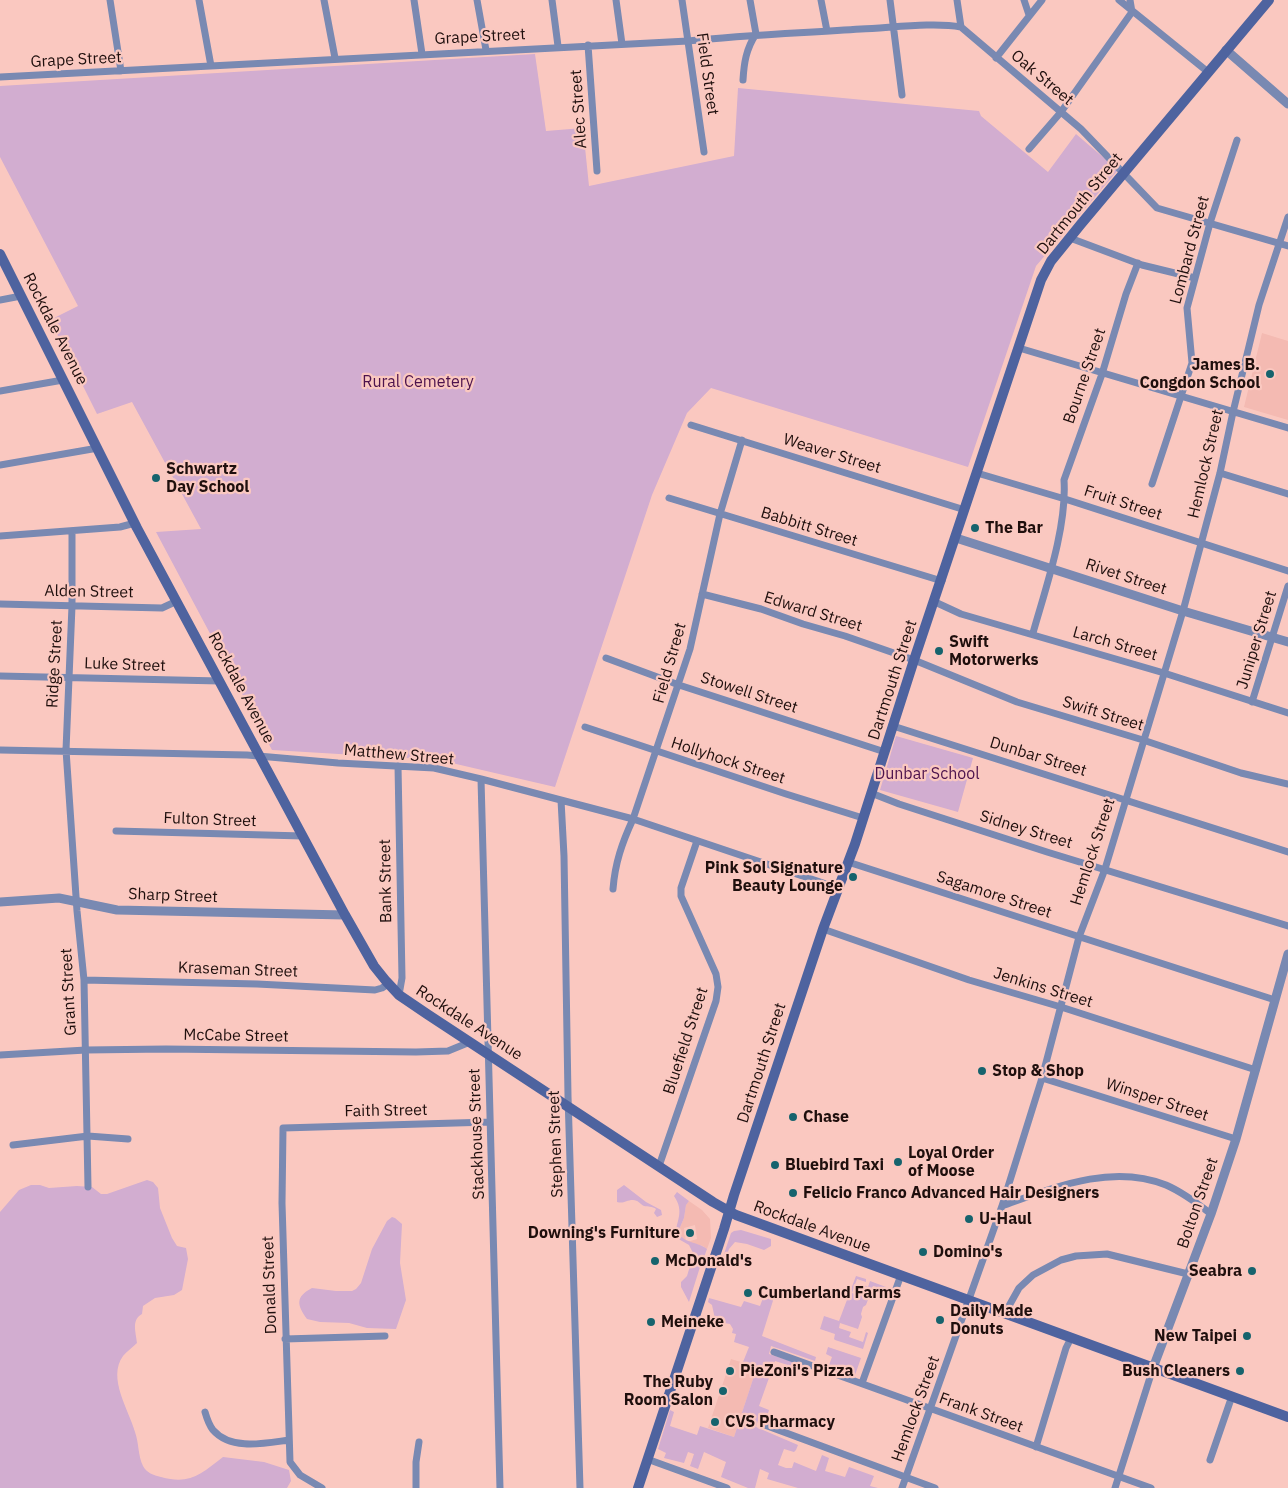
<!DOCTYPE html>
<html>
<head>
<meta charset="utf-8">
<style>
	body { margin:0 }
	canvas { display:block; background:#fac8c0 }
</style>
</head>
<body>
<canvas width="1288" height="1488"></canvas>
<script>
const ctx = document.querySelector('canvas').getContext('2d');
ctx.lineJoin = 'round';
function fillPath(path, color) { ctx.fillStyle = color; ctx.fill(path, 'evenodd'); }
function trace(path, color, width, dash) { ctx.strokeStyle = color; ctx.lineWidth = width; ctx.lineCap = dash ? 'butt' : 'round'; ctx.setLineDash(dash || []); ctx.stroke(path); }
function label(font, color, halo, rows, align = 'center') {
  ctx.font = font + ' "IBM Plex Sans",sans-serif'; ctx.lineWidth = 4.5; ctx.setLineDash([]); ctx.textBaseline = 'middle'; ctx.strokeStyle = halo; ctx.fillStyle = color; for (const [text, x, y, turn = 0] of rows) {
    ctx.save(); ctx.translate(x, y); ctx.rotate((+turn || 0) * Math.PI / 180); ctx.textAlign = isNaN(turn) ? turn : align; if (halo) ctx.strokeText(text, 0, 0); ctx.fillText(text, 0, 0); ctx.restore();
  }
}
const built = new Path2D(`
	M1262 333 1288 341V420L1244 407Z
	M689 1201 702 1210 710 1219 711 1238 707 1249 703 1246 687 1242 697 1239 695 1225 684 1228 686 1241 681 1238 678 1232 684 1218 686 1205Z
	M731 1359 757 1367 734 1437 708 1428Z`);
const green = new Path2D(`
	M535 54 546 131 583 128 589 186 734 156 738 88 979 111 981 116 1048 172 1076 134 1118 170 1036 266 968 467 711 388 687 413 652 495 555 787 439 760 272 750 156 532 201 529 132 402 97 414 50 320 78 306 0 157V86Z
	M896 736 973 758 958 812 880 790Z
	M147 1180 153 1182 158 1188 160 1208 172 1238 177 1246 186 1248 188 1259 182 1290 174 1295 155 1298 143 1306 142 1314C131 1320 136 1332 137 1343 133 1347 127 1351 123 1356 107 1378 129 1410 135 1432 139 1443 138 1456 143 1466 147 1473 153 1475 161 1477 190 1485 201 1474 223 1457L264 1462 289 1470 291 1481 287 1488H0V1212L19 1190 31 1185H40L49 1188 77 1186 92 1187 101 1194H107Z
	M624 1185 646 1202 661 1210 662 1215 657 1217 654 1213 656 1209C652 1206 648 1207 644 1206 640 1204 638 1200 633 1200 626 1200 624 1204 617 1202V1190Z
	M677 1192 689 1201 686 1205 684 1218 678 1232C684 1244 697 1241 707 1249L703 1260 695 1257 689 1245 675 1237C676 1221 685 1212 674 1196Z
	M392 1217 395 1218 402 1224 400 1263 406 1300 396 1329 367 1328 349 1323 320 1322 307 1319C297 1305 295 1297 312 1288L336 1291H352L356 1289 361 1283 372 1249 387 1221Z
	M741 1230 771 1239V1246L764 1250 747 1244 735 1242 729 1249 725 1260H722L731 1233 734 1231Z
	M693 1264 700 1267 689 1302 681 1287V1282L687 1276 690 1266Z
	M856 1276 866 1279V1282L857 1279 852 1293 860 1296 864 1285 868 1287 870 1281 886 1287 885 1290 873 1286 866 1305 863 1307 861 1314 862 1317 858 1329 840 1323 839 1328 851 1332 849 1337 863 1342 866 1332 868 1333 863 1349 835 1340 834 1339 835 1334 820 1329 824 1316 839 1321Z
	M767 1287 776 1291 762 1336 816 1357 815 1361 771 1346 769 1354 796 1363 794 1367 775 1361 759 1406 769 1410 766 1420 759 1417 756 1427 798 1445 796 1450 794 1452 784 1449 778 1465 786 1468H792L794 1462 816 1471 822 1455 829 1458 825 1471 845 1477 849 1467 874 1476 870 1486 878 1488H798L767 1479 769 1473 760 1469 755 1488H748L721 1477 726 1462 704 1452 698 1469 690 1466 694 1454 688 1452 684 1463 664 1458 666 1453 658 1449 670 1410 674 1412 670 1426 697 1435 700 1426 734 1437 757 1367 743 1362 749 1347 734 1342 736 1334 732 1333 733 1329 730 1324 719 1322 715 1319 712 1305 708 1302 709 1298 741 1307 744 1301 760 1306Z
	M828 1347 861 1358 855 1375 829 1365 832 1357 826 1354Z`);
const minor = new Path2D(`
	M110 0 121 71
	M199 0 211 66
	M324 0 335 58
	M414 0 422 54
	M477 0 486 50
	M552 0 558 46
	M616 0 622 44
	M682 0 704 152
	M821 0 827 31
	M890 0 902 95
	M957 0 961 27 1081 129 1157 208 1288 246
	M1024 0 1029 15
	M1119 0 1208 72
	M588 45 597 171
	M996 58 1042 0
	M0 77 688 41C746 35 803 33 861 29 890 28 933 22 961 27
	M743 80C744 63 746 49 756 34L750 0
	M1029 149 1061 112 1132 12 1130 0
	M1070 238 1142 265 1195 278
	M0 300 21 296
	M1019 348 1288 428
	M0 391 63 380
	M691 425 965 510
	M0 465 98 448
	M977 473 1065 499 1288 571
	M1220 473 1288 494
	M1152 484 1192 363 1187 308 1210 223 1237 140
	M669 498 942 581
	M72 531V606L66 750 77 911 84 980 88 1187
	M0 536 120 527 135 523
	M702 594 761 609 803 624 845 636 914 660 1017 702 1143 740 1241 773 1288 784
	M935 602 961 614 1164 673 1288 713
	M0 604 162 608 177 601
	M1033 633C1046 587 1067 527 1064 480L1102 374 1126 294 1138 263
	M606 658 679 685 885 752
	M0 676 220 681
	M1252 702 1288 586
	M893 726 1288 852
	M585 727 786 794 863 818
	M0 750 247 755 338 763 434 768 481 779 633 819 838 888
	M398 766 402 978 399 995
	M481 779 500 1488
	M871 793 899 804 1047 852 1288 926
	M561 800 564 856 568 1096 580 1488
	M116 831 303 836
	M848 862 1275 1000
	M613 889C615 863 622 843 633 819L690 649 720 514 742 440
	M823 929 969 980 1061 1007 1256 1070
	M84 980 257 984 375 990 382 988 388 984
	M0 1055 86 1050 166 1049 416 1052 448 1051 470 1042
	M1042 1078 1236 1139
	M13 1145 88 1136 128 1139
	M659 1166 716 1001 718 987 716 974 681 896V888L697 841
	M1002 1206C1053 1188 1111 1163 1166 1185 1182 1192 1197 1203 1211 1214
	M1005 1313 1019 1288 1033 1275 1061 1260 1076 1256 1107 1254 1188 1274
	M285 1339 385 1336
	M774 1352 1151 1488
	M862 1383 901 1275
	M205 1412C207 1419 209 1425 213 1430 231 1451 266 1443 289 1440
	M762 1424 935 1488
	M1036 1447 1066 1348 1071 1338
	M647 1459 727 1488
	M1210 1460 1232 1396
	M322 1488 300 1475 290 1462 282 1203 283 1128 490 1122
	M416 1488V1462L419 1442
	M902 1488 1002 1206 1042 1078 1079 937 1105 869 1183 611 1220 473 1233 412 1259 305 1288 217
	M1115 1488 1153 1368`);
const tertiary = new Path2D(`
	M1226 50 1288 104
	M956 538 1183 611 1288 642
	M0 902 59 898 117 910 345 915
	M1153 1368 1211 1214 1236 1139 1288 954`);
const secondary = new Path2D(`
	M0 254 137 528 345 915 374 966 386 981 399 995 427 1014 713 1202 736 1215 1288 1417
	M638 1488 724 1229 734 1195 823 929 855 844 914 660 1041 280 1051 261 1081 224 1269 0`);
const markers = [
	[1270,374,5,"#16636d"],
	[156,478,5,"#16636d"],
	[975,528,5,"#16636d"],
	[939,651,5,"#16636d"],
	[853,877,5,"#16636d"],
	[982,1071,5,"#16636d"],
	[793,1117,5,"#16636d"],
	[898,1162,5,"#16636d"],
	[775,1165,5,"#16636d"],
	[793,1193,5,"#16636d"],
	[969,1219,5,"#16636d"],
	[690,1233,5,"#16636d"],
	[923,1252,5,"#16636d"],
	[655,1261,5,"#16636d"],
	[1252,1271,5,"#16636d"],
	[748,1293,5,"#16636d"],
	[940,1320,5,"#16636d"],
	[651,1322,5,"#16636d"],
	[1247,1336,5,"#16636d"],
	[730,1371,5,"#16636d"],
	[1240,1371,5,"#16636d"],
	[723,1391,5,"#16636d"],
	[715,1422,5,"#16636d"]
];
const streetNames = [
	["Grape Street",480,37,-3],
	["Grape Street",76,60,-3],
	["Field Street",707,74,82],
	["Oak Street",1042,78,40],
	["Alec Street",579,109,-94],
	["Dartmouth Street",1080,204,-51],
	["Lombard Street",1190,250,-75],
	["Rockdale Avenue",55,329,63],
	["Bourne Street",1085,376,-71],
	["Weaver Street",832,454,17],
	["Hemlock Street",1206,464,-77],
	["Fruit Street",1123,503,18],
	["Babbitt Street",809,527,17],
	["Rivet Street",1126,577,18],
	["Alden Street",89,592,1],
	["Edward Street",813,612,17],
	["Juniper Street",1257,640,-73],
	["Larch Street",1115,644,16],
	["Field Street",670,663,-74],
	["Ridge Street",55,664,-87],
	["Luke Street",125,665,2],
	["Dartmouth Street",893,680,-72],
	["Rockdale Avenue",241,688,62],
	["Stowell Street",749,693,18],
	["Swift Street",1103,714,17],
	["Matthew Street",399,755,5],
	["Dunbar Street",1038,757,17],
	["Hollyhock Street",728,761,18],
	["Fulton Street",210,820,2],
	["Sidney Street",1026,830,17],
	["Hemlock Street",1093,852,-72],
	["Bank Street",386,881,-91],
	["Sagamore Street",994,895,18],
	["Sharp Street",173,896,2],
	["Kraseman Street",238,970,2],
	["Jenkins Street",1043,988,17],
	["Grant Street",69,992,-93],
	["Rockdale Avenue",469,1023,33],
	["McCabe Street",236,1036,1],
	["Bluefield Street",686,1041,-72],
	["Dartmouth Street",762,1063,-72],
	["Winsper Street",1157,1100,18],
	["Faith Street",386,1111,-1],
	["Stackhouse Street",477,1134,-92],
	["Stephen Street",556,1144,-92],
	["Bolton Street",1198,1203,-71],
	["Rockdale Avenue",812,1227,20],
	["Donald Street",270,1285,-92],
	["Hemlock Street",916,1409,-70],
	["Frank Street",981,1413,20]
];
const poiNames = [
	["James B.",1260,365,"right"],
	["Congdon School",1260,383,"right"],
	["Schwartz",166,469],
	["Day School",166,487],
	["The Bar",985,528],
	["Swift",949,642],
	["Motorwerks",949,660],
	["Pink Sol Signature",843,868,"right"],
	["Beauty Lounge",843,886,"right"],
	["Stop & Shop",992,1071],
	["Chase",803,1117],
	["Loyal Order",908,1153],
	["of Moose",908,1171],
	["Bluebird Taxi",785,1165],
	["Felicio Franco Advanced Hair Designers",803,1193],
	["U-Haul",979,1219],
	["Downing's Furniture",680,1233,"right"],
	["Domino's",933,1252],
	["McDonald's",665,1261],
	["Seabra",1242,1271,"right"],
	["Cumberland Farms",758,1293],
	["Daily Made",950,1311],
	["Donuts",950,1329],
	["Meineke",661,1322],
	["New Taipei",1237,1336,"right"],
	["PieZoni's Pizza",740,1371],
	["Bush Cleaners",1230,1371,"right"],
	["The Ruby",713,1382,"right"],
	["Room Salon",713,1400,"right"],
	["CVS Pharmacy",725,1422]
];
const parkNames = [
	["Rural Cemetery",418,382],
	["Dunbar School",927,774]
];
fillPath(built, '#f4bab2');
fillPath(green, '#d2add0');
trace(minor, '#7989b2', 7);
trace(tertiary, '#7989b2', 9);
trace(secondary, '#4e639f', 10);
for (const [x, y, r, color] of markers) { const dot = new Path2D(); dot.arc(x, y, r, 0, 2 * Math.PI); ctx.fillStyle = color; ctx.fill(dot); trace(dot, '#fac8c0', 2); }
label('16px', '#1f0f0d', '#fac8c0', streetNames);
label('bold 16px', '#1f0f0d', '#fac8c0', poiNames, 'left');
label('16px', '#4d134d', '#fac8c0', parkNames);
</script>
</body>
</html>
